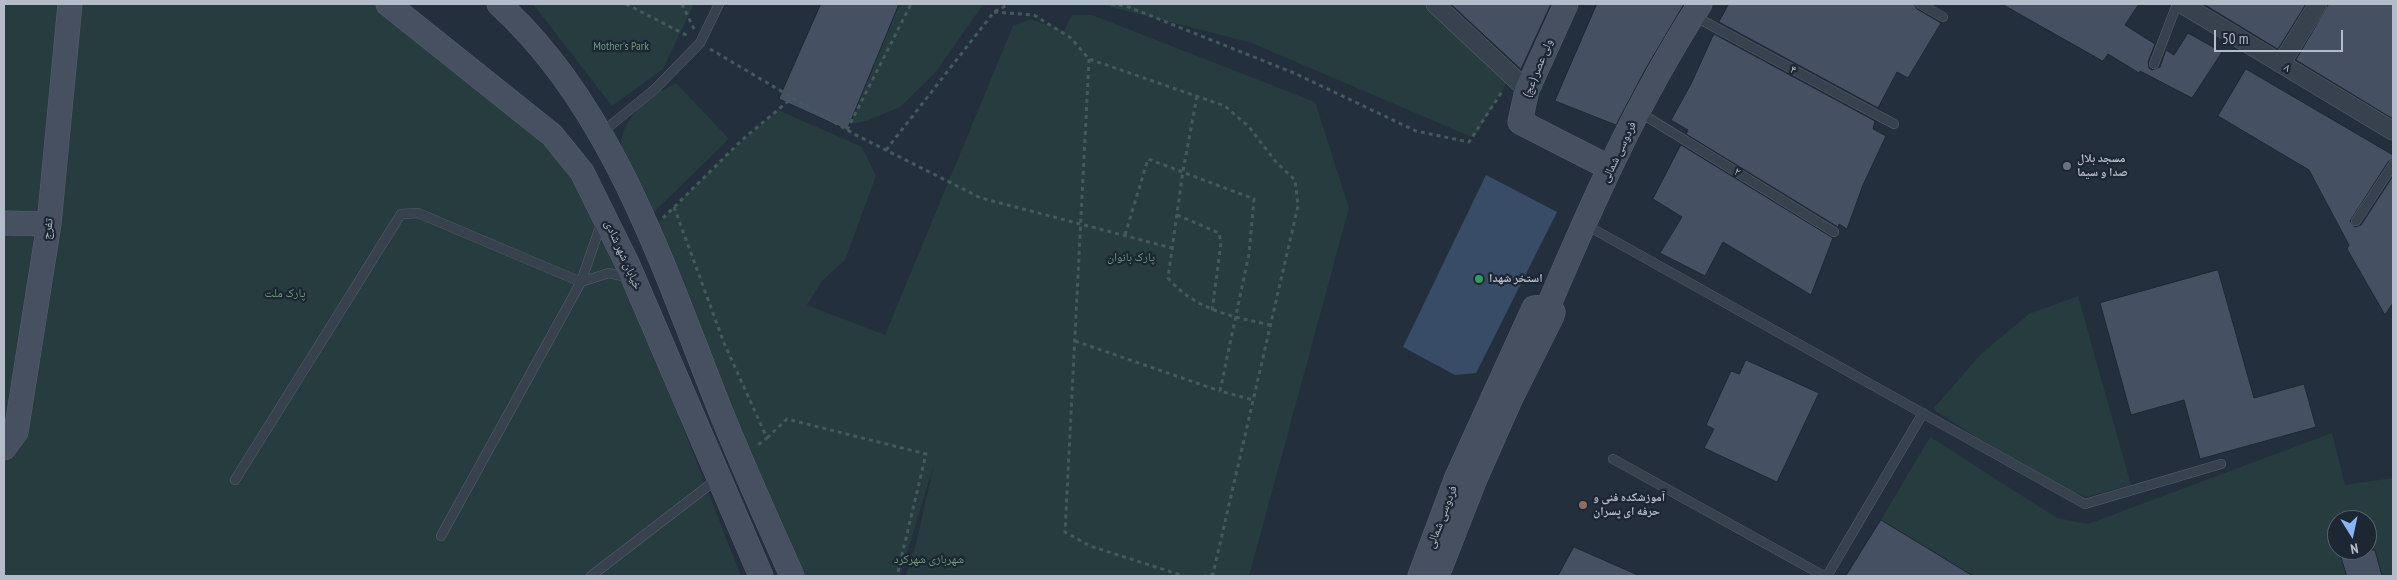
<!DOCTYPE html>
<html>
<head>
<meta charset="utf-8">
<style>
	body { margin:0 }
	#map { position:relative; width:2397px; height:580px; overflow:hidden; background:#242f3e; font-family:"PT Sans Narrow",sans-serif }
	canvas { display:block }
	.frame { position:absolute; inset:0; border:5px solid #b4bcc9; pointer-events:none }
	.north { position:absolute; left:2327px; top:510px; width:50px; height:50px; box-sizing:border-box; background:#1d2633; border:1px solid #59626f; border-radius:50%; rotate:170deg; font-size:14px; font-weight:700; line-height:20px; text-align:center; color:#b4bcc9 }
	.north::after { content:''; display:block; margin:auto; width:18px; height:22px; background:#8ab4f8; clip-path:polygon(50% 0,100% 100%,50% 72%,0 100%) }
	.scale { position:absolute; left:2214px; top:30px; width:129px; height:22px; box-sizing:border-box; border:2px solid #b4bcc9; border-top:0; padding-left:6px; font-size:15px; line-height:18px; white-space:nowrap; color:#b4bcc9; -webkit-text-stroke:4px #1d2633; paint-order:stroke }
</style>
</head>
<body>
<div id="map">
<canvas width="2397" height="580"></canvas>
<div class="frame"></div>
<div class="north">N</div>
<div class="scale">50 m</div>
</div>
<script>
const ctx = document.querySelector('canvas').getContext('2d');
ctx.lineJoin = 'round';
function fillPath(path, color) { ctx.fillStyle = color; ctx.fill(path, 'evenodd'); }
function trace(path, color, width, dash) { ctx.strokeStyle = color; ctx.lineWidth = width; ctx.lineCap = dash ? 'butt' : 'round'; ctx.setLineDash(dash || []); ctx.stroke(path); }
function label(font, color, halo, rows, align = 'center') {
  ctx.font = font + ' "PT Sans Narrow","Noto Naskh Arabic",sans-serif'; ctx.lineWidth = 4.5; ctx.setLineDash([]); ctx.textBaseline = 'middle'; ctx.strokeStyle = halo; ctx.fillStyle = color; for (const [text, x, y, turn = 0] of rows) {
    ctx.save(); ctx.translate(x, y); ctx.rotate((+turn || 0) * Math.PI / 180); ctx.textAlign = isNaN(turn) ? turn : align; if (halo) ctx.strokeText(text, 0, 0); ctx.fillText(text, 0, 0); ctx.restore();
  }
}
const green = new Path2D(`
	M4 4H378L446 59 564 163 616 256 741 576H4Z
	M533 4H694L663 69 612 106Z
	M892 4H986L982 6 935 73 900 107 866 121 839 126Z
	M1099 4H1425L1507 82 1474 138 1249 42Z
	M1072 15H1092L1315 102 1349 208 1249 576H906L917 540 934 464 900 576H797L649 232 730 152 778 110 862 147 876 176 845 260 822 281 807 305 885 335 1013 26 1030 19 1064 31Z
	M676 83 729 139 653 213 621 150C619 118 650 96 676 83Z
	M2078 296 2131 485 2086 497 2039 478 1933 409 1981 354 2029 314Z
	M2332 433 2345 485 2393 478V576H1973L1881 520 1930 437 2057 518 2088 524ZM2337 520H2367V550H2337Z`);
const water = new Path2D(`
	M1486 175 1557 212 1476 373 1455 375 1403 347Z`);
const building = new Path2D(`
	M821 4H899L847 130 779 99Z
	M1451 4H1551L1521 69Z
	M1597 4H1684L1645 70 1616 125 1555 101Z
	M1729 4H1914L1917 9 1941 23 1908 78 1897 72 1878 108 1719 22Z
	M2002 4H2139L2125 25 2155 44 2148 62 2149 68 2152 70 2160 67 2166 50 2174 55 2188 33 2222 52 2192 98 2140 71 2139 73 2108 54 2103 61Z
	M2204 4H2306L2278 49Z
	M2329 4H2393V119L2296 60Z
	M1714 34 1875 121 1873 129 1886 136 1863 185 1847 229 1839 224 1838 227 1686 134 1688 130 1671 120 1691 84Z
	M2246 69 2393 155V159L2388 162 2350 221 2355 227 2361 225 2393 176V303L2385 315 2347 249 2349 245 2309 170 2218 116Z
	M1681 145 1833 238 1811 295 1723 242 1705 276 1660 253 1682 217 1653 199Z
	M2218 270 2254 398 2304 384 2316 427 2200 459 2184 400 2131 415 2100 303Z
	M1746 360 1819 393 1777 482 1704 448 1714 429 1706 425 1731 371 1739 374Z
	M1881 520 1973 576H1846Z
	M1574 547 1640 576H1558Z
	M2339 550H2375L2382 576H2347Z`);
const path = new Path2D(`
	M626 4 690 37
	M682 4 694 29
	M1111 4 1126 6 1294 73 1416 131 1469 142 1503 90
	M994 12 1034 15 1071 38 1089 59 1225 106 1249 127 1276 162 1295 180 1298 206 1213 574 1205 576
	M710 49 854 134 981 198 1172 248
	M1089 59 1065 532 1090 546 1184 576
	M1197 96 1183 171 1168 278C1195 310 1231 316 1270 325
	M847 130 911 4
	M886 150 994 12 1009 4
	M674 207 724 343 767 438 755 447
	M1177 215 1219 233 1221 243 1212 311
	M663 218 742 140 792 98
	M1125 235 1148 159 1254 199 1249 254 1220 391 1253 400
	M1075 341 1220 391
	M767 438 787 419 926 454 897 576`);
const lane = new Path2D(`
	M1920 4 1943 17
	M1694 16 1894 124
	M2154 64 2177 4
	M1639 112 1834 232
	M600 134 655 89 700 43 719 4
	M2356 221 2393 165
	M1586 225 2085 504 2221 464
	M1613 459 1824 576
	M235 480 401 214 418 213 581 282 609 273 629 278
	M441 536 581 282 602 221
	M591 576 708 486 716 477
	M1827 576 1923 413`);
const street = new Path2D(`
	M1435 4 1527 90
	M2182 4 2393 131
	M2281 64 2318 4`);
const secondary = new Path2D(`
	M388 4 552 135 582 172 627 263 761 576
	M499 4C609 104 660 257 713 392 737 454 765 515 792 576
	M1566 4 1527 90 1520 122 1610 168
	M4 223 49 224
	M1548 307C1592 203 1639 98 1700 4
	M4 448 16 432 49 224 70 4
	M1420 576 1457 477 1534 308 1548 307 1553 312 1552 316 1510 400 1475 479 1437 576`);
const markers = [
	[2067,166,5,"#6b7280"],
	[1479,279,5,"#2e9e5b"],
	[1583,505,5,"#8d6e63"]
];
const parkNames = [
	["Mother's Park",621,47],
	["پارک بانوان",1131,258],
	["پارک ملت",285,294],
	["شهربازی شهرکرد",929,560]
];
const streetNames = [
	["ولی عصر (عج)",1538,68,-68],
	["۸",2287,68,31],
	["۴",1793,70,28],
	["فردوسی شمالی",1619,152,-64],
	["۲",1737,172,32],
	["تفرج",48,229,-82],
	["خیابان شهر شادی",623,255,66],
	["فردوسی شمالی",1442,517,-69]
];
const poiNames = [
	["مسجد بلال",2077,159],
	["صدا و سیما",2077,173],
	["استخر شهدا",1489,279],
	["آموزشکده فنی و",1593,498],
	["حرفه ای پسران",1593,512]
];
fillPath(green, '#263c3f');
fillPath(water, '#394c67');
fillPath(building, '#455162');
trace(building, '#1f2835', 1);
trace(lane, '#565f6c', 10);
trace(street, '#565f6c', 19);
trace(secondary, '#565f6c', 25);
trace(path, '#44595c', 3, [4, 4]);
trace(lane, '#38414e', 9);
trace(street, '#38414e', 18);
trace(secondary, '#465061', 24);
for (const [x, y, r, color] of markers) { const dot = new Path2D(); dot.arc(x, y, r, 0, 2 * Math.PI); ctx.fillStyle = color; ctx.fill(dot); trace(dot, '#1d2633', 2); }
label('12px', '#6b9a76', '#1d2633', parkNames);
label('12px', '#b4bcc9', '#1d2633', streetNames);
label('bold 12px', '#b4bcc9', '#1d2633', poiNames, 'left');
</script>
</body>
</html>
